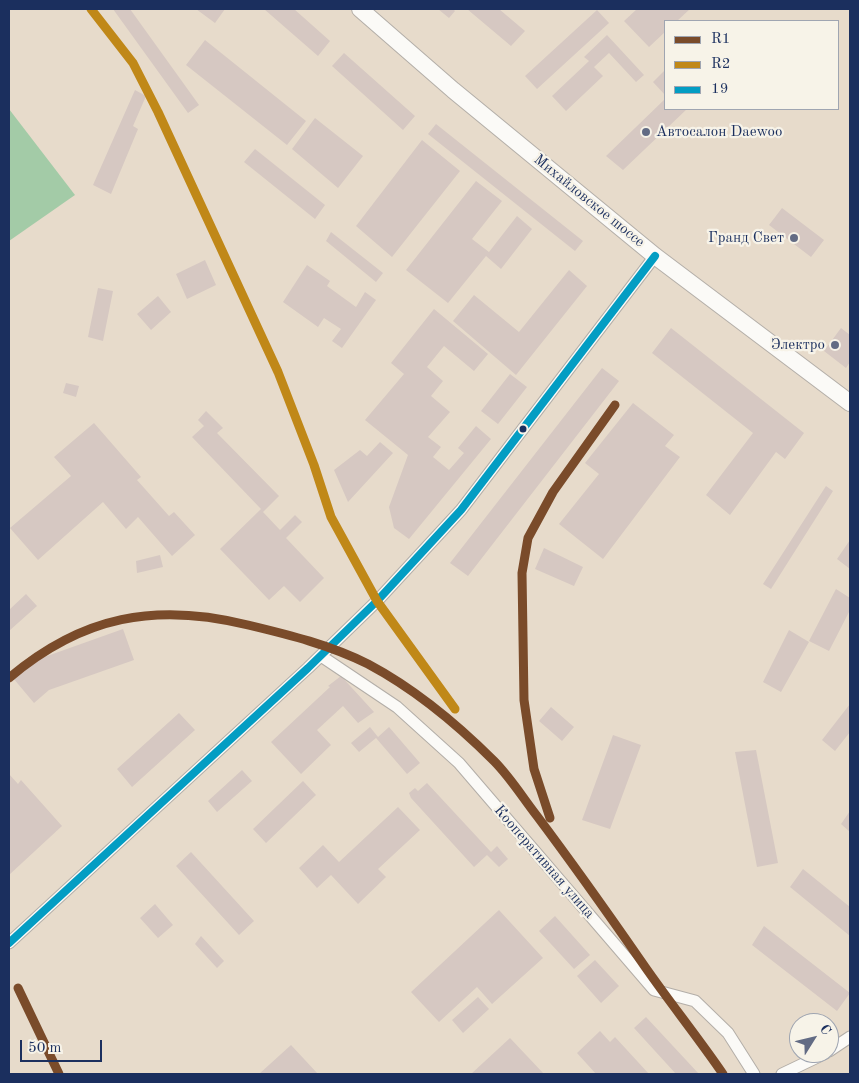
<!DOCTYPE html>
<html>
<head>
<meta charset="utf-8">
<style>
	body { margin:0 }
	#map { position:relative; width:859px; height:1083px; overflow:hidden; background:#e7dbcb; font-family:"Old Standard TT",serif }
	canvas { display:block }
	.frame { position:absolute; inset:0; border:10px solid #1b2f5e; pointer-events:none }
	.legend { position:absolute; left:664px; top:20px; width:175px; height:90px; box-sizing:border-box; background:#f7f3e8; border:1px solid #9fa5b1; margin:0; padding:6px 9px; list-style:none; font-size:15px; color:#1b2f5e }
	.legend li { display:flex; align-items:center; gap:10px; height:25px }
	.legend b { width:25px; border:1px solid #9fa5b1 }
	.north { position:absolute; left:789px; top:1013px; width:50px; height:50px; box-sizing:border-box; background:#f7f3e8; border:1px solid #9fa5b1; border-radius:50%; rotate:54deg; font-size:14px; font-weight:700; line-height:20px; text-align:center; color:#1b2f5e }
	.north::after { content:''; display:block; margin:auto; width:18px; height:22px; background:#626b84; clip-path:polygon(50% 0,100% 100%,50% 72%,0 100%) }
	.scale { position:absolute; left:20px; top:1040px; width:82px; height:22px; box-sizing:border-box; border:2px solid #1b2f5e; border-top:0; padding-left:6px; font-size:15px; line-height:18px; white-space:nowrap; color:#1b2f5e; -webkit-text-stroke:4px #f7f3e8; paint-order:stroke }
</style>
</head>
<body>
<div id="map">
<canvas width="859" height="1083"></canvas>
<div class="frame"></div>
<ul class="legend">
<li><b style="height:6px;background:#7a4b2a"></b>R1</li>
<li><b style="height:6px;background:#c08818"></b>R2</li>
<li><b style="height:6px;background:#039dc3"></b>19</li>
</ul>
<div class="north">С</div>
<div class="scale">50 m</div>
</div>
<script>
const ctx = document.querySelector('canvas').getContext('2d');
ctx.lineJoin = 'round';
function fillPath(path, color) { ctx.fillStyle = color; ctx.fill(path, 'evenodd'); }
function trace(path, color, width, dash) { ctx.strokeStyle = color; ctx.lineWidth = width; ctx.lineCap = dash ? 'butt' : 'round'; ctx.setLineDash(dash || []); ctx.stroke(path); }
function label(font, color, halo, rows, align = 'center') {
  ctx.font = font + ' "Old Standard TT",serif'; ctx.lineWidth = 4.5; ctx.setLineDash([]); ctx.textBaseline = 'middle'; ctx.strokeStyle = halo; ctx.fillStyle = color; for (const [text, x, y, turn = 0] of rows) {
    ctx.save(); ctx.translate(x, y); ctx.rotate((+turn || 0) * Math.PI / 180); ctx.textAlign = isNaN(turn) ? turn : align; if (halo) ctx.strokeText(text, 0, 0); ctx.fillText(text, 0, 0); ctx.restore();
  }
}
const forest = new Path2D(`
	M9 109 75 195 9 241Z`);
const building = new Path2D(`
	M113 9H130L199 105 188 113Z
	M196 9H225L215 23Z
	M264 9H294L330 41 318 56Z
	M438 9H453L455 11 449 18Z
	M467 9H499L525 31 511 46Z
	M637 9H690L677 21H665V32L649 47 624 21Z
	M597 10 609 23 537 89 525 76Z
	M607 35 644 75 636 82 609 53 594 67 603 76 566 111 552 96 589 61 584 57Z
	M205 40 306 121 287 145 186 65Z
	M344 53 415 116 403 130 332 66Z
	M665 70V95L653 82Z
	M135 90 146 96 133 126 138 129 111 194 93 185Z
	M665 99V109H687L623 170 606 156Z
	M315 118 363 156 338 188 292 149Z
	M436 124 583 241 575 251 428 134Z
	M422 140 460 171 392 257 356 226Z
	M255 149 325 205 315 219 244 162Z
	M476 181 502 201 472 239 489 252 517 216 532 229 501 269 486 256 448 303 406 270Z
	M782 208 824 240 811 257 769 225Z
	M331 232 383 273 376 282 326 241Z
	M205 260 216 285 187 299 176 274Z
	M307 265 330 281 327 286 356 307 365 292 376 300 342 348 332 341 341 329 324 318 318 327 283 302Z
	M569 270 587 286 516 375 453 321 474 295 519 332Z
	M98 288 113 291 103 341 88 337Z
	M158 296 171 312 151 330 137 314Z
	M434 309 488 354 474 371 444 346 427 367 443 381 431 396 450 412 428 437 441 447 433 457 449 470 464 453 458 448 476 426 491 439 409 539 394 528 389 507 408 455 365 420 404 374 391 363Z
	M671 328 804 433 785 459 776 452 730 515 706 495 753 433 652 353Z
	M841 328 850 335V362L846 368 824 351Z
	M602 368 619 381 468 576 450 563Z
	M510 374 527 387 498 424 481 411Z
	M66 383 79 386 76 397 63 393Z
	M633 403 674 435 665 446 680 457 603 559 559 524 599 474 585 463Z
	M206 411 223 428 217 433 279 496 263 512 280 530 295 515 302 522 286 538 324 578 300 602 284 586 269 600 220 549 261 509 192 437 204 426 198 420Z
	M94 423 141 477 137 480 169 516 174 512 195 535 172 556 138 517 126 529 103 502 38 560 10 528 71 476 54 457Z
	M380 442 393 453 348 502 334 470 360 450 367 456Z
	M826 486 833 491 771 589 763 584Z
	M850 540V569L837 559Z
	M544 548 583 567 574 586 535 569Z
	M160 555 163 567 137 573 136 561Z
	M836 589 850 598V610L829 651 809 641Z
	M26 594 37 606 9 631V610Z
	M123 629 134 660 49 690 34 703 13 678 36 660Z
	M789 630 809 642 781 692 763 682Z
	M341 676 374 712 358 723 343 706 317 730 331 745 301 774 271 742 330 687 328 686Z
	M850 704V732L835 751 822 740Z
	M551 707 574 727 562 741 539 721Z
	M179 713 195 730 132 787 117 769Z
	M370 727 378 737 389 727 420 763 407 774 376 738 359 752 351 743Z
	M613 735 641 745 610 829 582 820Z
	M756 750 778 863 757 867 735 752Z
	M242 770 252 781 217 812 208 801Z
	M9 774 18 784 21 780 62 826 9 875Z
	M303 781 316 795 266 843 253 829Z
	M427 783 491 852 497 846 508 859 499 867 487 855 474 867 411 798 409 793 415 788 418 791Z
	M398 807 420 830 378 869 386 877 358 904 331 875 317 888 299 868 323 845 339 862Z
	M850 811V832L841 824Z
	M191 852 254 921 239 935 176 866Z
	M803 869 850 907V936L790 887Z
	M155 904 173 925 158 938 140 918Z
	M499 910 543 958 492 1004 477 987 439 1022 411 992Z
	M555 916 590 955 574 969 539 931Z
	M764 926 850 993 837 1011 752 945Z
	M201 936 224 961 217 968 195 944Z
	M595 960 619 986 601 1003 577 976Z
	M478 997 489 1009 463 1033 452 1020Z
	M646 1017 699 1074H676L634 1028Z
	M600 1031 610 1042 615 1037 649 1074H596L577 1053Z
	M510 1038 544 1074H471Z
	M291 1045 318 1074H259Z`);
const minor = new Path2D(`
	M321 656 397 707 459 763 654 990 695 1001 728 1033 754 1074
	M9 943 308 668 377 601 461 510 655 256
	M829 1051 850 1037
	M782 1074 826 1053`);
const secondary = new Path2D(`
	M360 9 453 90 655 256 850 403`);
const bus1 = new Path2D(`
	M9 943 308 668 377 601 461 510 655 256`);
const rail1 = new Path2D(`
	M9 678C82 616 156 602 248 625 290 635 330 645 368 664 415 689 457 724 494 761 510 777 523 798 537 816 573 864 607 912 641 961 667 999 697 1036 723 1074
	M550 818 534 769 524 700 522 573 528 538 553 492 615 405
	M18 988 59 1074`);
const rail2 = new Path2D(`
	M91 9 133 63 158 112 278 372 314 465 331 517 377 601 455 709`);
const markers = [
	[646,132,5,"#626b84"],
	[794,238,5,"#626b84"],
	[835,345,5,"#626b84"],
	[523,429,4.5,"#1b2f5e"]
];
const poiNames = [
	["Автосалон Daewoo",656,132,"left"],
	["Гранд Свет",784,238],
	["Электро",825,345]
];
const streetNames = [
	["Михайловское шоссе",589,201,39],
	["Кооперативная улица",544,862,49]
];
fillPath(forest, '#a3cba7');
fillPath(building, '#d6c8c2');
trace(minor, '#b3aea8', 13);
trace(secondary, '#b3aea8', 18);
trace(minor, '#fbfaf7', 11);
trace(secondary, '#fbfaf7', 16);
trace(bus1, '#039dc3', 8);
trace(rail1, '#7a4b2a', 9);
trace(rail2, '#c08818', 9);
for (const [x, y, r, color] of markers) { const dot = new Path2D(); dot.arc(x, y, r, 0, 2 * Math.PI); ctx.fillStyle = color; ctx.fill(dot); trace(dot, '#f7f3e8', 2); }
label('15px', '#1b2f5e', '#f7f3e8', poiNames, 'right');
label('15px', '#1b2f5e', '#f7f3e8', streetNames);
</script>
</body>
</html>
